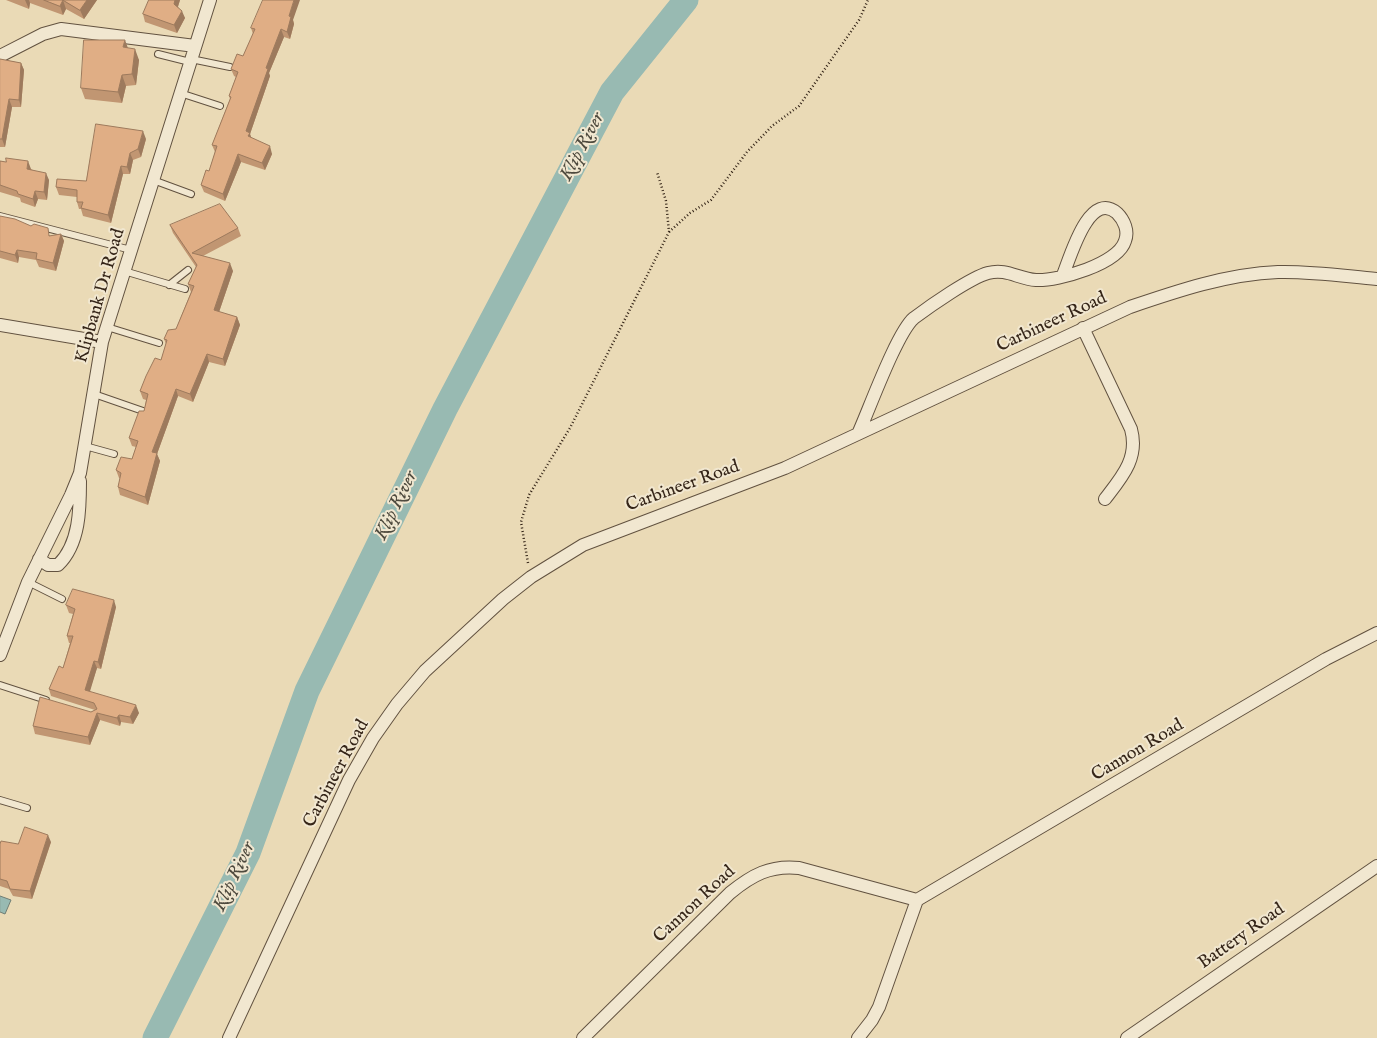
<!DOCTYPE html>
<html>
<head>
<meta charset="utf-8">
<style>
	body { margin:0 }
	canvas { display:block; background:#eadab6 }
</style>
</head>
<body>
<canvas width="1377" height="1038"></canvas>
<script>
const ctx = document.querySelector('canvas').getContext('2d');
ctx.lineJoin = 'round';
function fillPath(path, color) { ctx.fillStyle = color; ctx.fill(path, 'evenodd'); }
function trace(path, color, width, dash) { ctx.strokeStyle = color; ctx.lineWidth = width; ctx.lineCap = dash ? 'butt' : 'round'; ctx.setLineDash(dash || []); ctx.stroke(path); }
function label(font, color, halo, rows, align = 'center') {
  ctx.font = font + ' "IM FELL English",serif'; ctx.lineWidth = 4; ctx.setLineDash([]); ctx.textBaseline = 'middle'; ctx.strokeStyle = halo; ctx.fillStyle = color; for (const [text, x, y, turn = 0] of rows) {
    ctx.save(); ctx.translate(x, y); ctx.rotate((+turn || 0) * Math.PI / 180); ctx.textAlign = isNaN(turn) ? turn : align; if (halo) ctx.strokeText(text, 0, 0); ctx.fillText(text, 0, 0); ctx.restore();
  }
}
const water = new Path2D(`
	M0 896 11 900 5 914 0 912Z`);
const river = new Path2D(`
	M155 1038 248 853 307 691 445 409 612 92 686 0`);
const path = new Path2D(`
	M669 232 690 213 711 200 747 152 772 126 799 106 859 20 868 0
	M528 563 521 522 529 495 570 428 669 232 666 201 657 172`);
const lane = new Path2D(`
	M158 54 190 62
	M191 59 230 67
	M180 93 220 106
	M153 180 191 194
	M0 216 131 250
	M124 271 185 289
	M169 285 188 270
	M107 327 159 343
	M94 394 143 411
	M85 446 114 454
	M28 582 62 599
	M0 685 46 700
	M0 800 27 808`);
const street = new Path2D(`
	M0 56 43 34 61 29 195 46
	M0 325 102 342
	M1083 328 1131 429C1139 458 1122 477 1105 499
	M858 434C869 410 897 332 914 318 930 306 970 278 988 273 1007 268 1018 279 1036 280 1059 281 1118 264 1125 241 1129 231 1124 220 1117 213 1089 189 1070 258 1063 275
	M39 559 48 565H58C80 544 80 508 80 481
	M0 655 28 582 71 495 80 473 102 342 210 0
	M229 1038 349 780 373 738 397 704 425 671 503 599 531 577 583 545 785 468 1130 307C1177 291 1227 274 1278 272 1311 271 1344 276 1377 279
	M583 1038 730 893C752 875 770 865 799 868L917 900
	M858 1038 872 1020 879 1007 917 900 1326 659 1377 633
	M1127 1038 1377 866`);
const wall = new Path2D(`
	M6 0H97L84 19 66 9 63 15 30 3 29 9Z
	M149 0H180L178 7 185 18 177 33 145 22 143 14Z
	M293 20 294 24 290 39 284 37 269 73 270 76 250 134 251 137 272 154 265 170 241 162 225 201 204 192 201 185 209 171 215 152 212 145 230 99 229 96 236 77 234 76 231 69 243 56 253 34 251 28Z
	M128 48 139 60 136 85 126 86 122 103 85 99 81 88Z
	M0 59 21 63 24 70 21 107H12L5 147H0Z
	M146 139 141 157 133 160 130 174H123L111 223 83 216 81 209H79L77 202V197L59 195 56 187 86 181Z
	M0 161 31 169 49 180 47 200 38 199 35 207 21 202 20 198 0 192Z
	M0 216 51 236 61 234 64 241 56 271 39 267 36 260 19 257 18 263 0 258Z
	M170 225 238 228 241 236 203 256 233 271 219 312 237 317 240 325 225 366 209 362 193 402 178 396 157 454 160 461 148 505 120 495 118 487 120 478H119L116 470 132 459 136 447 132 446 129 438 144 411 146 400 143 399 140 391 161 360 166 344 164 339 176 329 191 292 188 284 196 267 173 233Z
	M66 605 116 607 101 669 97 668 89 692 139 713 133 724 121 722 120 726 100 720 90 745 35 734 33 726 91 712 95 710 51 696 49 689 63 668 70 643H69L67 636 73 614 69 613Z
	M51 842 32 899 13 896 9 889 0 886V844H18Z`);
const shadedWall = new Path2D(`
	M25 0H29L30 3 29 9Z
	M63 0 66 9 63 15 60 6Z
	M87 0H97L84 19 80 10Z
	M175 0H180L176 12 174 4Z
	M294 0H300L293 20 294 24 290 39 287 32 289 16Z
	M182 11 185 18 177 33 174 25Z
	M281 29 284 37 269 73 270 76 250 134 252 140 251 143 246 131 266 68Z
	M125 40 129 51 123 47Z
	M135 49 139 60 136 85 132 74Z
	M21 63 24 70 21 107 19 100Z
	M122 75 126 86 122 103 118 92Z
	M9 99 12 107 5 147 2 139Z
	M143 131 146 139 141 157 138 149Z
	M270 146 272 154 265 170 262 163Z
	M130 153 133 160 130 174 127 167Z
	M238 154 241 162 225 201 223 194Z
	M28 161 31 169 30 176 27 169Z
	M121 166 123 174 111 223 108 215Z
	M46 173 49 180 47 200 44 192Z
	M35 191 38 199 35 207 33 199Z
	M61 234 64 241 56 271 53 263Z
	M17 250 19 257 18 263 15 255Z
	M230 263 233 271 217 318 214 310Z
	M237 317 240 325 225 366 223 359Z
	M207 354 209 362 193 402 190 394Z
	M176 389 178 396 157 454 160 461 148 505 145 497 152 452Z
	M114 600 116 607 101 669 98 662Z
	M94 661 97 668 88 698 85 690Z
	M136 705 139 713 133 724 130 717Z
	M97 713 100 720 90 745 88 737Z
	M119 715 121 722 120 726 117 718Z
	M48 835 51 842 32 899 30 891Z`);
const building = new Path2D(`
	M44 0H63L60 6Z
	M63 0H87L80 10Z
	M149 0H175L174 4 182 11 174 25 143 14Z
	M263 0H294L289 16 291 17 287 32 281 29 266 68 268 69 246 131 250 133 248 136 270 146 262 163 238 154 223 194 201 185 206 170 209 171 217 146 212 145 231 97 229 96 238 72 231 69 237 54 243 56 255 29 251 28Z
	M84 40H125L123 47 135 49 132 74 122 75 118 92 81 88Z
	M0 59 21 63 19 100 9 99 2 139H0Z
	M96 124 143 131 138 149 130 153 127 167 121 166 108 215 81 208 83 202H77V190L56 187 57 179 86 181Z
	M6 158 28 161 27 169 46 173 44 192 35 191 33 199 18 194 17 191 0 185V161L6 162Z
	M220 204 238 228 192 253 230 263 214 310 237 317 223 359 207 354 190 394 176 389 152 452 157 453 145 497 118 487 121 473 116 470 121 457 132 459 138 441 129 438 139 411H144L148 394 140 391 146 376 155 358 161 360 167 340 164 339 168 330 176 329 194 286 188 284 197 265 170 225Z
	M0 216 15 219 31 226 34 224 48 228 49 236 61 234 53 263 36 259 37 253 17 250 15 255 0 251Z
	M73 589 114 600 98 662 94 661 85 690 136 705 130 717 119 715 117 718 97 713 88 737 33 726 40 697 91 712 97 709 94 703 49 689 59 666 63 668 73 636H67L75 609 66 605Z
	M25 827 48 835 30 891 10 889 7 881 0 879V844L1 841 18 844Z`);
const streetNames = [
	["Klipbank Dr Road",101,296,-74],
	["Carbineer Road",1052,323,-25],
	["Carbineer Road",683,487,-20],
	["Cannon Road",1138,751,-31],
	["Carbineer Road",337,774,-62],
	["Cannon Road",695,905,-43],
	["Battery Road",1242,937,-35]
];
const waterNames = [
	["Klip River",583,147,-62],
	["Klip River",397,506,-64],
	["Klip River",235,877,-65]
];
fillPath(water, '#98bab2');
trace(water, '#707e74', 1);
trace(river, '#98bab2', 25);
trace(lane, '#625240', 8);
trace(street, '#625240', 14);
trace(path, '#352518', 2.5, [1, 2.5]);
trace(lane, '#f1e7d0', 6);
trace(street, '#f1e7d0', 12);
fillPath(wall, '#c19672');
fillPath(shadedWall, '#9d7a5d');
fillPath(building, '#e0ae85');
trace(building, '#9d7a5d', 1);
label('18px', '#352518', '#f1e7d0', streetNames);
label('italic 19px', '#4e4a3e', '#f1e7d0', waterNames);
</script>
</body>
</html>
